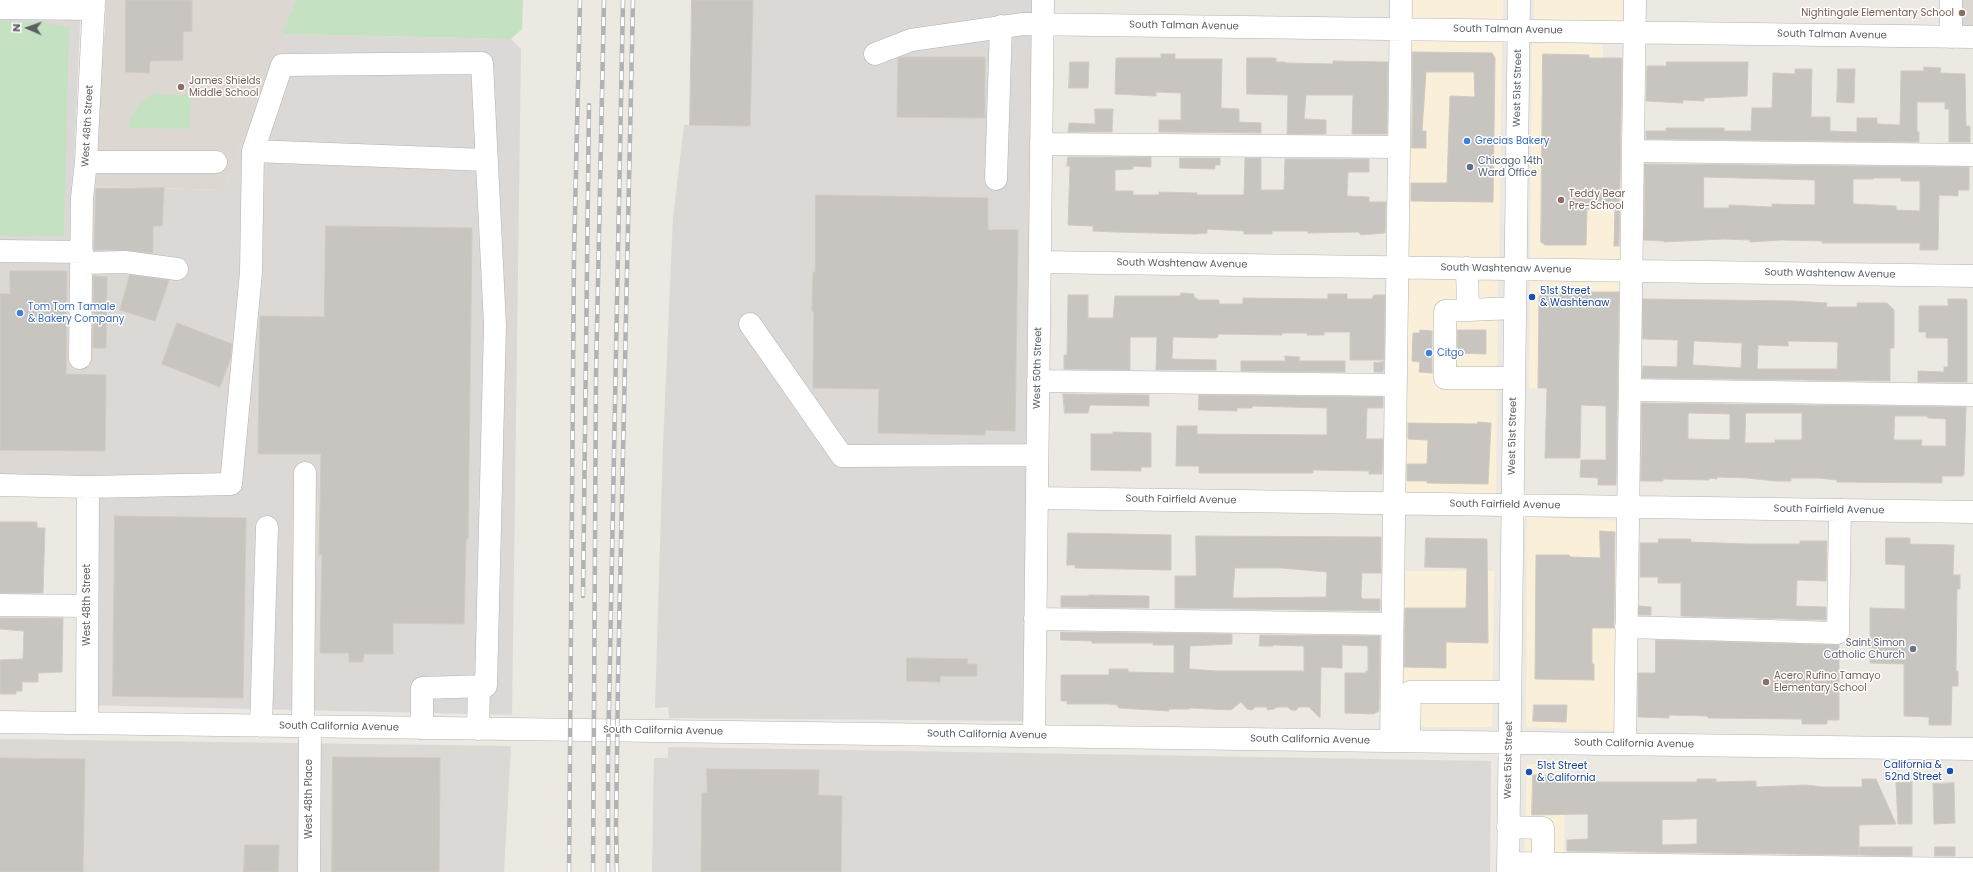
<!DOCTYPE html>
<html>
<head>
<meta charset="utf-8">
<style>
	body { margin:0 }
	#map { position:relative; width:1973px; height:872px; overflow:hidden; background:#ece9e3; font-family:Poppins,sans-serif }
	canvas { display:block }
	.north { position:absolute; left:8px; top:8px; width:40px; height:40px; -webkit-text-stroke:3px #fff; paint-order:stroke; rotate:272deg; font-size:11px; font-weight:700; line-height:16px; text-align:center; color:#5b5f62 }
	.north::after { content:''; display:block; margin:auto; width:14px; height:18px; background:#5b5f62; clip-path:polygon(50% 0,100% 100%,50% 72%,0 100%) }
</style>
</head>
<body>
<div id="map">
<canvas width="1973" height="872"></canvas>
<div class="north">N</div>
</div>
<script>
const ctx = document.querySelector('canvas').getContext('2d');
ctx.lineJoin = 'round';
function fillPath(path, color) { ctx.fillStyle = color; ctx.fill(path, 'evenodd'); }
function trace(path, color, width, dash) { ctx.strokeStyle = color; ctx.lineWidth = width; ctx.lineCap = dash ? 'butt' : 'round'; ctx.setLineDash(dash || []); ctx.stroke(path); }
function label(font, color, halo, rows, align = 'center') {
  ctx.font = font + ' Poppins,sans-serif'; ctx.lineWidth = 3; ctx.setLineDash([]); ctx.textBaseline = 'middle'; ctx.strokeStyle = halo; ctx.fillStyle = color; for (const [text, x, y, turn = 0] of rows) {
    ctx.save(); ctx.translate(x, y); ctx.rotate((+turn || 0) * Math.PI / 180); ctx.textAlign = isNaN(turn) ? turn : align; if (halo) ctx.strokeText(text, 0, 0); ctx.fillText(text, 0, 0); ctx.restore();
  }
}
const commercial = new Path2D(`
	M1401 0H1503V22L1400 21Z
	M1534 0H1635V23L1534 20Z
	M1400 40 1502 42 1499 259 1397 257Z
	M1532 41 1603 45 1601 123H1633L1631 262 1530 259Z
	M1397 278 1498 280 1496 494H1394Z
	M1530 280 1631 281 1630 390 1529 388Z
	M1527 517 1628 521 1625 731 1526 727Z
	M1393 571H1494L1492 727H1391Z
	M1527 764H1565L1564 872H1524Z`);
const industrial = new Path2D(`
	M0 0H81L73 186 223 190 282 34 511 39 521 49 512 715 84 705 86 490 0 486Z
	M692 0H1033L1025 721 669 718 668 707 655 708 663 446 673 218 684 125H690Z
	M0 739 511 746 504 872H0Z
	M668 747 1491 761 1490 872H652L654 758H668Z`);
const education = new Path2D(`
	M106 0H296L223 190 89 186 105 29Z
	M1951 0H1973V26H1951Z`);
const green = new Path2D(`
	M296 0H523L522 29 511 39 282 34Z
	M0 21 39 22 69 27 64 236H0Z
	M153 94 191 95 189 129 129 128C132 112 138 102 153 94Z`);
const building = new Path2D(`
	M126 0H192V31L183 32V60L150 61 149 73 126 72Z
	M692 0H753L750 126 690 125Z
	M1413 52 1492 53 1495 58 1493 202 1411 201V183H1447L1450 96 1475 97 1474 72H1426L1422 131H1426V148H1412Z
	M1161 54H1175V59H1222L1221 108 1239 109V122L1261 123V133L1159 132V120H1181V93L1156 92V96L1115 94 1116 58H1161Z
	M1543 54 1589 55V58H1622L1619 246H1614L1615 209H1587L1586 245H1545L1541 242Z
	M903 57H985V118L897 117 898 58Z
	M1247 58H1276V62H1285V63L1333 64V61L1388 62 1387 134H1352L1353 95H1306L1304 119 1326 120V134H1287L1288 95 1247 94Z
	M1070 62H1089L1088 88H1069Z
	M1667 62H1748L1747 96 1704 98V101L1683 100V103L1646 101 1647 66H1666Z
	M1924 67 1941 68 1940 73 1965 74 1966 126H1970V142H1949V109H1945V102H1917V132H1919V142L1646 139V131H1666V128H1724V131H1751L1752 108H1772L1773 73 1795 74V69H1812L1811 117H1830V131L1857 132V118H1877V124L1900 125 1901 71H1924Z
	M1838 69H1855L1854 103 1837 102Z
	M1095 109H1113L1112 132H1068L1069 123 1095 124Z
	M1068 157H1151V167L1133 166V169L1115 170V191H1133V195H1159V192L1197 193V195H1244L1245 158H1261V190H1284L1285 159H1369V172H1348L1347 196 1369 197V202H1386L1385 233 1361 235 1358 232 1308 233V231H1272V234H1244V231L1207 229V233L1195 234 1114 232 1093 231V226L1068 225 1070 166H1067Z
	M1180 158H1220V165H1215V169L1180 168Z
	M1645 164 1969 167V190H1958V196L1939 195 1938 250H1920V243H1822V241L1781 240 1750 242V240L1724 239 1664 242V241L1644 240ZM1704 177 1815 180V205L1772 204V207L1729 205V208H1704ZM1873 178H1901V181H1920V211L1896 210V206L1853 204V179H1873Z
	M164 188 162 226H153V253L125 250H94L96 189Z
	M816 195 988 198V230H1018L1015 431 985 430V435L878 433 879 389 813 388 814 312 812 311 813 272H815Z
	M326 226 472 228 468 539H466L464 624 393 623V654H364L363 662H349V653H320L322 555H319L321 454H258L260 316 324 317Z
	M10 271H67L66 374 106 375 105 451 0 450V294H10Z
	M130 275 169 280 155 321 120 310Z
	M94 276 107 277 106 348H93Z
	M1543 292H1619L1616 485H1598V478L1580 477 1581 460H1606V406L1581 405 1580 458H1545L1547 388H1538L1539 297Z
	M1181 293 1194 294V298H1197V300H1219V304H1243V298L1328 299V294H1347V299H1372L1374 295H1385L1384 360H1350V332H1324V335H1307V333H1282V335L1218 334V337L1215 338 1173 337 1172 359 1216 360V370H1156L1157 337H1130V370L1064 369V355H1067L1068 295H1088V318H1113L1115 296H1180Z
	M1643 299 1793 301 1827 303 1826 307H1857V303H1887L1894 310V348H1890V381L1642 378 1643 366 1677 367 1678 340 1643 339ZM1694 341 1742 343 1741 368 1693 365ZM1788 341 1838 342 1837 369H1757L1758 345 1788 346Z
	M1948 299H1966L1967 301V382H1918V371L1944 372V367H1948V338H1926V332H1919V306H1948Z
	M177 323 232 344 230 360 220 387 162 364Z
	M1420 330 1432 331V373L1419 372 1420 362 1412 361 1413 333H1420Z
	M1458 330H1486V354L1458 353Z
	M1285 356 1300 357 1299 361H1345V372L1241 371V361H1285Z
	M1384 362 1383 372H1374V363Z
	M1063 394 1149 395V406L1090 405 1088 413H1065Z
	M1199 395 1383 397V408H1367L1366 439H1383L1382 474H1369V471L1313 470V473H1199V466H1176L1177 426H1197V434L1327 435V408L1252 406V408H1237V411L1199 410Z
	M1642 403 1966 407 1964 474 1963 476H1942V483L1837 482V480L1818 478H1791V481H1775L1747 478 1717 477V479L1709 478V480L1663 479V481H1641ZM1690 413 1730 414V440L1688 439V415ZM1746 413H1802V440H1775V443H1745ZM1895 416H1927L1928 418 1946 419V446H1921L1922 440H1894Z
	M1478 422 1491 423 1488 484 1427 483V481H1407V464H1427L1428 440 1408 439V423L1477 424Z
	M1113 432 1151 433V467H1141V471L1091 470V434H1113Z
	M115 516 246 518 243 698 113 696Z
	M0 522H37V528H45L43 593H0Z
	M1600 531 1615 532 1614 624V628H1592V664H1594V680L1535 679 1536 555H1569L1571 557 1600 558Z
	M1068 533 1171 535V570L1075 568V565H1067Z
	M1196 536 1381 537V573H1362L1361 597 1363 599H1380V611L1175 608V576H1196ZM1235 568H1282L1327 572 1326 597 1233 598Z
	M1426 538 1487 539 1488 643 1446 642V668L1404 667 1405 608H1466L1467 568 1425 567Z
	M1886 538H1910V544L1954 545 1953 575H1960V589H1957L1956 671H1958V686H1952L1951 725H1929V717L1904 716V664L1870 663V608L1905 609V565L1886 564Z
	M1659 539H1691L1690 542 1748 544H1800V541H1827L1826 581 1797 580 1796 606 1826 607V620L1681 616V583H1658V577H1640V543H1658Z
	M1089 595 1149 596V608L1061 607V596H1089Z
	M1639 606 1651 607V615H1639Z
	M0 618H63L62 672 38 673V682H22V691H16V694H0V660L23 659 24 631 0 629Z
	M1061 632 1232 634V644L1190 646 1189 669 1216 671H1304V646L1273 645V646H1259L1260 635 1380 636 1379 711 1373 714 1345 713V673H1366V671H1368V646L1342 645V668L1321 667 1320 718 1309 707H1299L1296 710H1291L1288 707H1277L1274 709 1268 710 1266 707H1255L1252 710 1247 709 1241 702 1231 710 1190 708 1188 709H1169V711L1119 708 1117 705 1109 704H1067V701H1061V675H1109V669H1128V672L1174 673V645H1153V643H1092V641L1061 640Z
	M1656 640 1839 645V720H1827V724H1802V719L1708 718V716L1669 715V718L1638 717V673H1655Z
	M907 658 968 659 967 664H977V676H940V682L907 681Z
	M1534 705H1567L1566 722 1533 721Z
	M333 757 440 758 439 872H332Z
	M0 758 85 759 83 872H0Z
	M707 769 819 770 818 795 842 796 841 872H701L702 793H707Z
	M1533 775 1564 776V779H1582V781L1603 782H1697V779H1716V782L1756 781V787L1806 785 1823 787H1862V779H1876L1896 824 1859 825V855L1567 851V840L1588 839V814L1532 815ZM1697 819V844L1662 845V820Z
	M1912 782V824H1898L1896 783Z
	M1954 783 1955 823 1934 824 1933 784Z
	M245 845H279L278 872H244Z
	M1860 847H1912V856L1860 855Z
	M1935 847H1955V856H1935Z`);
const minor = new Path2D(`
	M0 8 94 9
	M1951 37V0
	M875 54 911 40 1023 24 1973 37
	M1041 144 1399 147
	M253 151 486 160
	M1633 151 1973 155
	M86 162H216
	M996 179 1001 26
	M0 251 82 252
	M1040 262 1973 276
	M82 263 125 262 177 269
	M1467 268 1468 310
	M750 324 842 456 1037 455
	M80 358 82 198 86 162 94 0
	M1514 378H1445V311L1515 308
	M1038 381 1395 385
	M1630 390 1973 395
	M0 485 88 487 231 484 251 272 253 151 282 65 482 63 495 325 486 686 422 688V728
	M1037 498 1973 512
	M0 605 87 606
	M1035 619 1392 624
	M1626 627 1838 633 1840 510
	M0 722 1973 749
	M87 723 88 487
	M261 726 267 527
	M303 726 305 473
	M478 729 479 687
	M1034 736 1043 0
	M1391 741 1401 0
	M1409 741 1410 692H1510
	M1625 744 1635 0
	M1508 827 1543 828V872
	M1508 863 1973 869
	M309 872 310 726
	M1508 872 1519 0`);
const rail = new Path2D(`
	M583 596 589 105
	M569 872 574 255 580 0
	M593 872 596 376 604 0
	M608 872V756L623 0
	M617 872 616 827 618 680 633 0`);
const markers = [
	[1962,13,4,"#8d6e63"],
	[181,87,4,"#8d6e63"],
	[1467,141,4,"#3f7fe0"],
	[1470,167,4,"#5c6f8a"],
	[1561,200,4,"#8d6e63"],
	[1532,297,4,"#1a4fb4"],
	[20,313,4,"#3f7fe0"],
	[1429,353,4,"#3f7fe0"],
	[1913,649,4,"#6b7280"],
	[1766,682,4,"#8d6e63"],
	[1950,771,4,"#1a4fb4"],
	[1529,772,4,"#1a4fb4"]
];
const educationNames = [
	["Nightingale Elementary School",1954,13,"right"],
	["James Shields",189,81],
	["Middle School",189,93],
	["Teddy Bear",1569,194],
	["Pre-School",1569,206],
	["Acero Rufino Tamayo",1774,676],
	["Elementary School",1774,688]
];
const streetNames = [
	["South Talman Avenue",1184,26,1],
	["South Talman Avenue",1508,30,1],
	["South Talman Avenue",1832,35,1],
	["West 51st Street",1518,88,-89],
	["West 48th Street",88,126,-87],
	["South Washtenaw Avenue",1182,264,1],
	["South Washtenaw Avenue",1506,269,1],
	["South Washtenaw Avenue",1830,274,1],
	["West 50th Street",1038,368,-89],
	["West 51st Street",1513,436,-89],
	["South Fairfield Avenue",1181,500,1],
	["South Fairfield Avenue",1505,505,1],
	["South Fairfield Avenue",1829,510,1],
	["West 48th Street",87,605,-90],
	["South California Avenue",339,727,1],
	["South California Avenue",663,731,1],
	["South California Avenue",987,735,1],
	["South California Avenue",1310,740,1],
	["South California Avenue",1634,744,1],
	["West 51st Street",1509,760,-89],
	["West 48th Place",309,799,-90]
];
const shopNames = [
	["Grecias Bakery",1475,141],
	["Tom Tom Tamale",28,307],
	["& Bakery Company",28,319],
	["Citgo",1437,353]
];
const serviceNames = [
	["Chicago 14th",1478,161],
	["Ward Office",1478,173]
];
const transitNames = [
	["51st Street",1540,291],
	["& Washtenaw",1540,303],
	["California &",1942,765,"right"],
	["52nd Street",1942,777,"right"],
	["51st Street",1537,766],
	["& California",1537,778]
];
const worshipNames = [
	["Saint Simon",1905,643],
	["Catholic Church",1905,655]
];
fillPath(commercial, '#faf0d9');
fillPath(industrial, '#dbd8d5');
fillPath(education, '#dcd8d1');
fillPath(green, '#c4e2c1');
fillPath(building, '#c8c4bf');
trace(building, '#d0cac1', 1);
trace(minor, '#b0b3b7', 23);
trace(minor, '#fff', 22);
trace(rail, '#b1b2b2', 4.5);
trace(rail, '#fff', 3, [9]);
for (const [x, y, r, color] of markers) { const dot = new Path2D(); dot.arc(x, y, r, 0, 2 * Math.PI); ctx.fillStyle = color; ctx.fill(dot); trace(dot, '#fff', 1.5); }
label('10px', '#785e54', '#fff', educationNames, 'left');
label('10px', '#5b5f62', '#fff', streetNames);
label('10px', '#366cbe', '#fff', shopNames, 'left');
label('10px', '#4e5e75', '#fff', serviceNames, 'left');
label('10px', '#164399', '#fff', transitNames, 'left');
label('10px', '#5b616d', '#fff', worshipNames, 'right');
</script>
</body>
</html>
